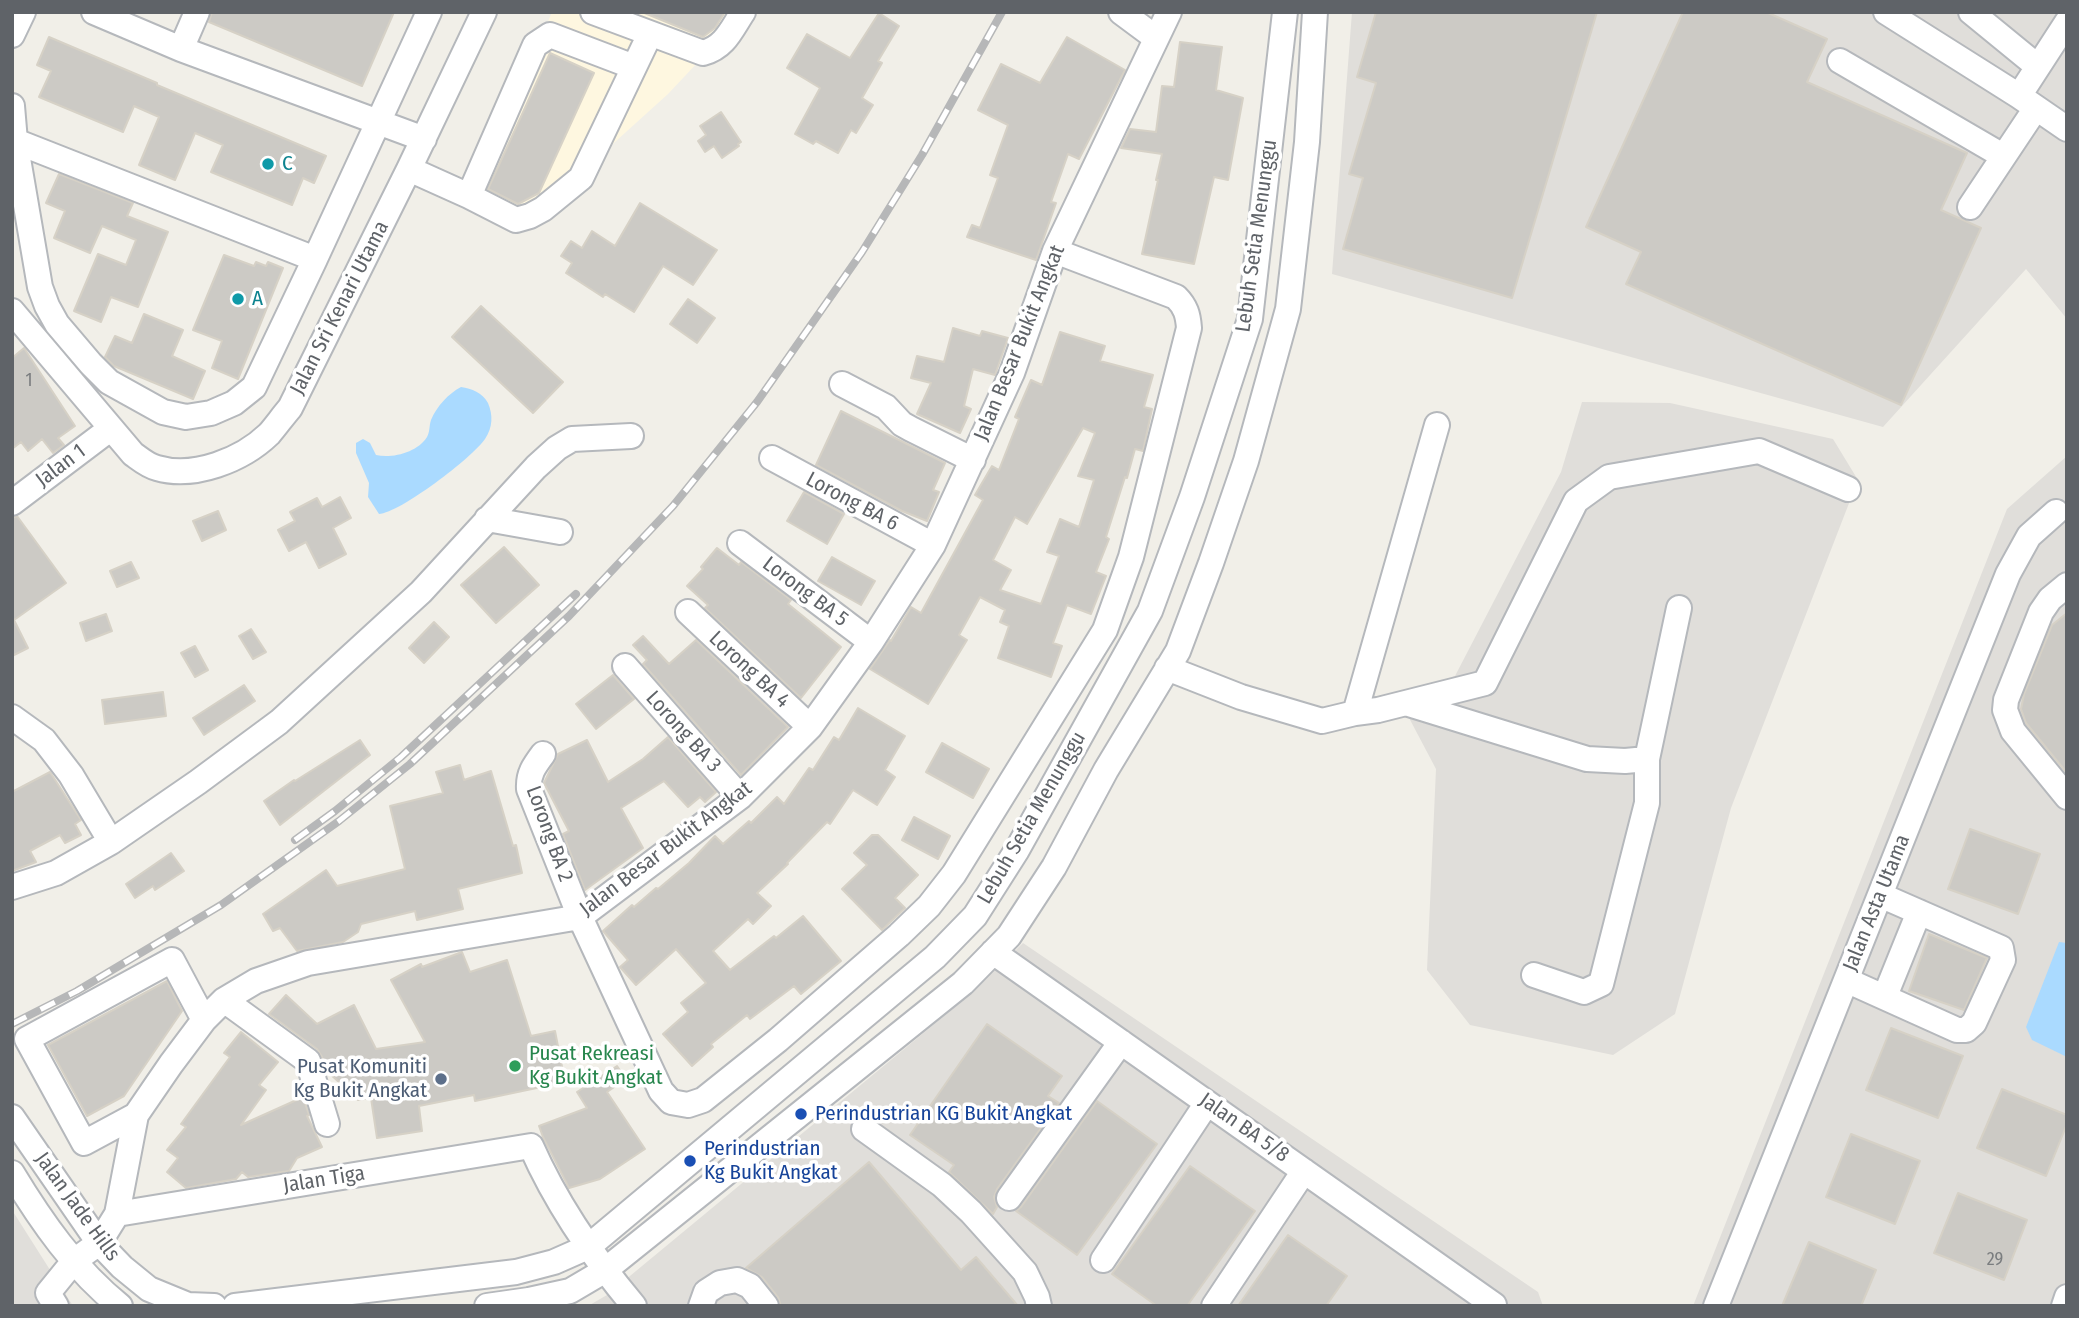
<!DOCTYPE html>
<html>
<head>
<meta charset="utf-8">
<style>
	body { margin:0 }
	#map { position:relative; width:2079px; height:1318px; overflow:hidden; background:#f1efe8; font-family:"Fira Sans Condensed",sans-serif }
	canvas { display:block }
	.frame { position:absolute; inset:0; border:14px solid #5f6368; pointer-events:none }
</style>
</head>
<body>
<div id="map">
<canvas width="2079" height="1318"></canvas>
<div class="frame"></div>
</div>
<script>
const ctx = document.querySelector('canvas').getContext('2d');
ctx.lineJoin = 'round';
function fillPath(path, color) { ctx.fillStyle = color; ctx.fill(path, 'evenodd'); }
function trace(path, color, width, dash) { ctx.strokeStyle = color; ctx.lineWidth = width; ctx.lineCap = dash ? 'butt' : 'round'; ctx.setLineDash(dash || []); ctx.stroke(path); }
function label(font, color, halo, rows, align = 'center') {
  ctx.font = font + ' "Fira Sans Condensed",sans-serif'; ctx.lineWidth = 7; ctx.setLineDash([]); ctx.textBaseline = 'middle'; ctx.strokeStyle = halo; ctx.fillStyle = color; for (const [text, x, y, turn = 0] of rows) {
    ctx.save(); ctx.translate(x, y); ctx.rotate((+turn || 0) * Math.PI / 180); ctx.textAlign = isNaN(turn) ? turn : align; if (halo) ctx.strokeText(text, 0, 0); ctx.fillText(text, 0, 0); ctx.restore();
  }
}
const commercial = new Path2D(`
	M552 12H736L716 43 668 94 573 180 518 217 475 194Z`);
const industrial = new Path2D(`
	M1352 12H2067V319L2026 269 1883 427 1332 274Z
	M1582 402 1670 403 1833 439 1858 480 1731 808 1675 1014 1613 1055 1470 1025 1427 970 1436 769 1398 697 1455 676 1561 472Z
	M2067 456V1306H1693L2007 509Z
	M1023 943 1538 1292 1543 1306H588L607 1295 973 992Z
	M12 1210 45 1262 73 1306H12Z`);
const water = new Path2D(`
	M461 387C472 389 482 392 488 403 493 415 493 427 485 439 473 457 400 513 379 514L368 497 369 483 356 453V443L363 439 370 443 376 455C392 459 418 452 427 437 430 432 429 426 431 420 437 406 448 394 461 387Z
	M2059 942 2067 943V1057L2032 1040 2026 1027Z`);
const building = new Path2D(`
	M212 12H394L362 86 209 22Z
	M642 12H725L715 28 703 37Z
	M1376 12H1597L1512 298 1343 249 1363 178 1349 174 1376 83 1357 77Z
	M1683 12H1766L1827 39 1807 82 1967 153 1941 210 1981 228 1901 405 1626 284 1641 252 1586 227Z
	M879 13 899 26 878 61 882 63 862 98 873 105 856 133 851 130 838 153 816 141 813 144 795 134 820 88 787 68 807 34 850 58Z
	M49 37 157 83V85L326 156 314 183 303 178 292 205 211 172 223 145 195 133 175 180 139 165 159 117 134 106 123 132 39 97 51 71 37 65Z
	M1067 37 1125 70 1079 159 1068 154 1051 202 1056 203 1036 260 967 237 972 225 980 228 998 178 990 175 1008 125 978 110 1001 64 1040 83Z
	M1180 42 1222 47 1216 90 1243 98 1228 180 1214 177 1194 264 1142 254 1158 180H1156L1162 154 1121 148 1130 129 1156 132 1162 86 1174 87Z
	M550 53 594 73 539 193 518 204 488 189Z
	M721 112 741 142 738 144 739 146 722 158 714 146 705 152 698 141 706 135 700 126Z
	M59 174 133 203 127 216 168 232 138 307 111 297 101 322 74 311 98 254 126 265 136 240 102 226 90 253 54 238 65 211 46 203Z
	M640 203 717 250 693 285 663 266 634 312 605 294 603 297 566 273 572 263 561 256 571 241 582 248 592 231 615 246Z
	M224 255 254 266 256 262 266 266 268 262 283 268 238 379 212 368 222 341 193 330Z
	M688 299 715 318 697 343 670 324Z
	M481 306 563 382 533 413 452 337Z
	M144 314 183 330 172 356 205 371 193 399 114 366 105 357 115 336 132 343Z
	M953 328 980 336 982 331 1008 338 995 375 973 369 964 406 971 409 960 433 917 414 931 383 911 378 917 356 944 362Z
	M1060 332 1105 346 1100 361 1153 375 1144 407 1152 409 1143 451 1135 449 1127 478 1125 477 1106 537 1109 539 1096 572 1106 576 1091 614 1067 605 1053 643 1062 646 1051 677 998 658 1009 626 1000 622 1005 610 980 597 959 635 967 640 928 704 870 669 890 640 891 641 911 607 921 613 983 500 975 495 992 466 999 470 1019 419 1015 417 1031 380 1042 385ZM1083 428 1095 433 1078 476 1094 480 1079 527 1060 519 1047 552 1059 556 1041 604 1000 590 1011 570 993 560 1015 517 1027 524Z
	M24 348 75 426 58 438 64 445 53 453 42 439 28 451 21 442 12 449V358Z
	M841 411 945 463 933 490 939 492 927 521 902 511 816 465Z
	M804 492 844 514 827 544 787 521Z
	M340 497 351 518 333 528 346 554 319 568 306 542 289 551 278 530 295 521 290 512 317 498 322 507Z
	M218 511 226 530 202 541 193 521Z
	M17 516 66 583 14 620 28 648 12 656V518Z
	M504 547 539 585 496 623 461 585Z
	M717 548 739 565 741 562 791 600 788 604 841 647 801 698 705 608 708 605 687 586 703 569 701 567Z
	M832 557 875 581 861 605 818 581Z
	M131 562 139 578 117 587 110 571Z
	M2067 613V773L2026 723 2021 709 2024 694 2052 625Z
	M106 614 112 631 86 641 80 623Z
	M434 622 449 637 424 663 409 648Z
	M251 629 266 652 253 659 239 636Z
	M643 636 669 664 696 640 788 727 741 775 643 664 647 660 633 645Z
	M195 646 208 670 195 677 181 653Z
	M613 675 634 699 596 729 576 704Z
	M244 685 255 701 204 735 193 718Z
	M163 692 166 716 105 724 102 700Z
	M858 708 905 736 885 770 895 777 877 805 853 790 830 824 827 822 787 863 788 864 757 893 771 906 753 924 748 919 713 951 730 970 774 936 776 938 803 916 841 961 801 994 794 986 750 1019 747 1015 711 1044 713 1047 692 1066 663 1034 688 1012 681 1003 706 983 676 949 636 985 620 967 628 960 603 931 632 905 634 907 656 888 658 889 689 863 715 836 723 844 749 821 751 823 777 797 784 804 809 768 813 770 834 737 839 740Z
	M668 737 716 792 705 802 700 797 688 807 664 781 621 808 643 848 585 890 563 834 569 831 544 783 558 754 587 740 608 782 643 759Z
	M360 740 370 755 280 825 264 801 294 780 295 781Z
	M942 743 989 769 973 798 926 772Z
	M460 765 464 780 491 771 513 846 516 845 522 873 458 889 463 909 417 920 415 911 361 924 358 932 343 942 297 951 280 928 273 931 263 914 326 870 337 886 405 869 390 806 443 793 436 772Z
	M50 772 81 820 75 824 81 835 65 843 60 835 30 851 36 862 12 871V792Z
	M914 817 950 836 938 859 902 840Z
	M1970 829 2040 854 2018 914 1948 889Z
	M872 835H878L918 875 895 898 905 908 882 930 842 889 867 865 854 853Z
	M171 853 184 871 155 890 153 886 135 898 126 884Z
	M1929 934 1987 958 1964 1010 1909 991Z
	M462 952 470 972 507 960 531 1036 555 1031 565 1082 475 1101 474 1095 419 1106 422 1131 377 1138 371 1098 358 1100 327 1071 322 1057 317 1049 269 1014 286 995 317 1024 354 1005 376 1049 425 1042 391 980 421 964 422 967Z
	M167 981 182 1011 124 1096 87 1116 48 1045Z
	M987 1024 1062 1076 1048 1096 1059 1103 997 1189 994 1197 997 1207 993 1214 949 1172 954 1165 910 1135Z
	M1891 1028 1963 1056 1938 1118 1866 1090Z
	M241 1032 278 1062 259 1085 266 1090 241 1125 301 1098 299 1092 301 1091 309 1115 307 1116 322 1147 297 1158 289 1171 248 1177 242 1172 236 1179 186 1188 167 1172 178 1158 167 1150 186 1127 181 1124 230 1057 224 1053Z
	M617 1066 626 1079 607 1092 645 1149 600 1179 569 1188 543 1137 539 1126 587 1108 577 1092Z
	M2002 1089 2067 1115V1124L2046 1176 1977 1148Z
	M1097 1101 1157 1144 1077 1255 1016 1211 1021 1207Z
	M1851 1134 1920 1161 1895 1224 1826 1197Z
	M869 1162 961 1270 976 1257 1018 1306H781L778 1297 762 1277 746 1268Z
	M1190 1166 1255 1211 1187 1306H1157L1112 1274Z
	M1958 1193 2027 1220 2004 1280 1934 1253Z
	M1288 1235 1347 1276 1326 1306H1238Z
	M1809 1242 1876 1270 1861 1306H1782Z`);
const minor = new Path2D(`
	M94 12 181 49 424 139
	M593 12 703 53C725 47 731 30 743 12
	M1121 12 1156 38
	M1886 12 2019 96 2067 129
	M1971 12 2037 66
	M12 35 23 12
	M181 49 197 12
	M1840 61 2003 156
	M2019 96 2067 22
	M12 106 15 141 315 259 429 12
	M15 141 40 287 47 306 57 324 91 364 109 382 163 412 186 417 211 413 234 403 254 387 315 259
	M409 169 469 196 516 220 530 216 543 209 581 178 650 34
	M469 196 535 45 550 35 634 67
	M1970 207 2036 108
	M12 311 133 454C140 459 148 466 157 468 194 479 242 460 269 434 276 426 283 416 290 408L409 169 484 12
	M842 384 886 407 902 424 911 429 973 460
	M772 458 933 545
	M12 503 110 429
	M487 519 560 532
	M740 543 871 642
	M2067 585 2050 599 2041 612 2006 700 2005 710 2013 731 2067 797
	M688 612 810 727
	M625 666 740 797
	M1167 668 1241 697 1322 721 1355 713 1378 710 1485 683 1576 501 1609 477 1759 451 1848 489
	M1409 704 1587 759 1625 761 1647 759 1679 608
	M1355 713 1437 425
	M12 717 44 740 71 775 111 842
	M543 754C534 766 528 774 529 789L580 917 661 1091 671 1102 688 1105 703 1100 778 1040 899 935 929 906 954 874 1105 630 1131 557 1189 328C1188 315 1186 307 1176 297L1055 251
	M12 887 56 873 111 842 198 782 279 722 421 592 536 467 557 448 572 439 631 436
	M993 952 1494 1305
	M1534 975 1584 992 1601 984 1647 803V759
	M1846 980 1957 1030H1966L1974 1023 2003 960 2001 948 1880 895
	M1885 996 1919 912
	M224 1000 308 1061 327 1124
	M136 1115 84 1143 27 1039 172 960 204 1020
	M12 1117 99 1243 122 1267 149 1289 188 1305 214 1306
	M864 1129 942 1185 971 1212 1025 1272 1037 1297 1039 1306
	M12 1173C41 1221 75 1270 120 1306
	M1009 1198 1121 1042
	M117 1214 531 1146C557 1205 593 1257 634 1306
	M1103 1260 1207 1103
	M56 1306 48 1293 74 1261 99 1243 117 1214 136 1115 171 1064 204 1020 224 1000 256 981 308 963 580 917 740 797 810 727 871 642 933 545 1012 373 1055 251 1169 12
	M235 1306 516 1272 554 1262 588 1247 935 957 975 916 1017 850 1150 611 1192 497 1250 319 1285 12
	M487 1306 529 1300 570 1291 604 1271 963 983 1009 936 1054 867 1106 770 1178 651 1211 563 1246 461 1288 309 1307 142 1315 12
	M701 1306 706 1292 720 1283 737 1280 750 1286 766 1306
	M1214 1306 1304 1171
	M1716 1306 2008 574 2029 536 2056 512
	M2064 1306 2067 1297`);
const rail = new Path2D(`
	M295 840 335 811 401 757 576 594
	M12 1024 77 991 221 905 339 821 410 764 569 616 673 506 757 402 862 252 922 155 1002 12`);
const markers = [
	[268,164,7,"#0f9aa8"],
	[238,299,7,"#0f9aa8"],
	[515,1066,7,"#2e9e5b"],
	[441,1079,7,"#5c6f8a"],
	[801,1114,7,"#1a4fb4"],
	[690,1161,7,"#1a4fb4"]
];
const numberNames = [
	["1",29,381],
	["29",1995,1260]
];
const cultureNames = [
	["C",282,164],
	["A",252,299]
];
const streetNames = [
	["Lebuh Setia Menunggu",1257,236,-82],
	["Jalan Sri Kenari Utama",340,308,-63],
	["Jalan Besar Bukit Angkat",1020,343,-68],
	["Jalan 1",61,466,-37],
	["Lorong BA 6",852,502,28],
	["Lorong BA 5",805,592,37],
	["Lorong BA 4",749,670,43],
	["Lorong BA 3",683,732,48],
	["Lebuh Setia Menunggu",1032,818,-60],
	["Lorong BA 2",549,834,70],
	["Jalan Besar Bukit Angkat",666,849,-37],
	["Jalan Asta Utama",1877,903,-68],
	["Jalan BA 5/8",1244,1128,35],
	["Jalan Tiga",324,1180,-9],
	["Jalan Jade Hills",77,1207,54]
];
const leisureNames = [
	["Pusat Rekreasi",529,1054],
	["Kg Bukit Angkat",529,1078]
];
const serviceNames = [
	["Pusat Komuniti",427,1067],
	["Kg Bukit Angkat",427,1091]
];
const transitNames = [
	["Perindustrian KG Bukit Angkat",815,1114],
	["Perindustrian",704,1149],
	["Kg Bukit Angkat",704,1173]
];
fillPath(commercial, '#fef7e0');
fillPath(industrial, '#e0deda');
fillPath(water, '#aadaff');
fillPath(building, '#cccac5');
trace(building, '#d6d1c6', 2);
trace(minor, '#b5b8bc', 28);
trace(minor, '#fff', 24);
trace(rail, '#b6b7b8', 8);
trace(rail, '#fff', 5, [16]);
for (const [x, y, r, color] of markers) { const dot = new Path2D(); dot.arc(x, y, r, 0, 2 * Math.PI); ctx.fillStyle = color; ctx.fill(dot); trace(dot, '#fff', 2.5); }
label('18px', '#7a7d7f', null, numberNames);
label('21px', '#0d838f', '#fff', cultureNames, 'left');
label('21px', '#5f6368', '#fff', streetNames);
label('21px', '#27864d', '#fff', leisureNames, 'left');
label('21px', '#4e5e75', '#fff', serviceNames, 'right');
label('21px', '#164399', '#fff', transitNames, 'left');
</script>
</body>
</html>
